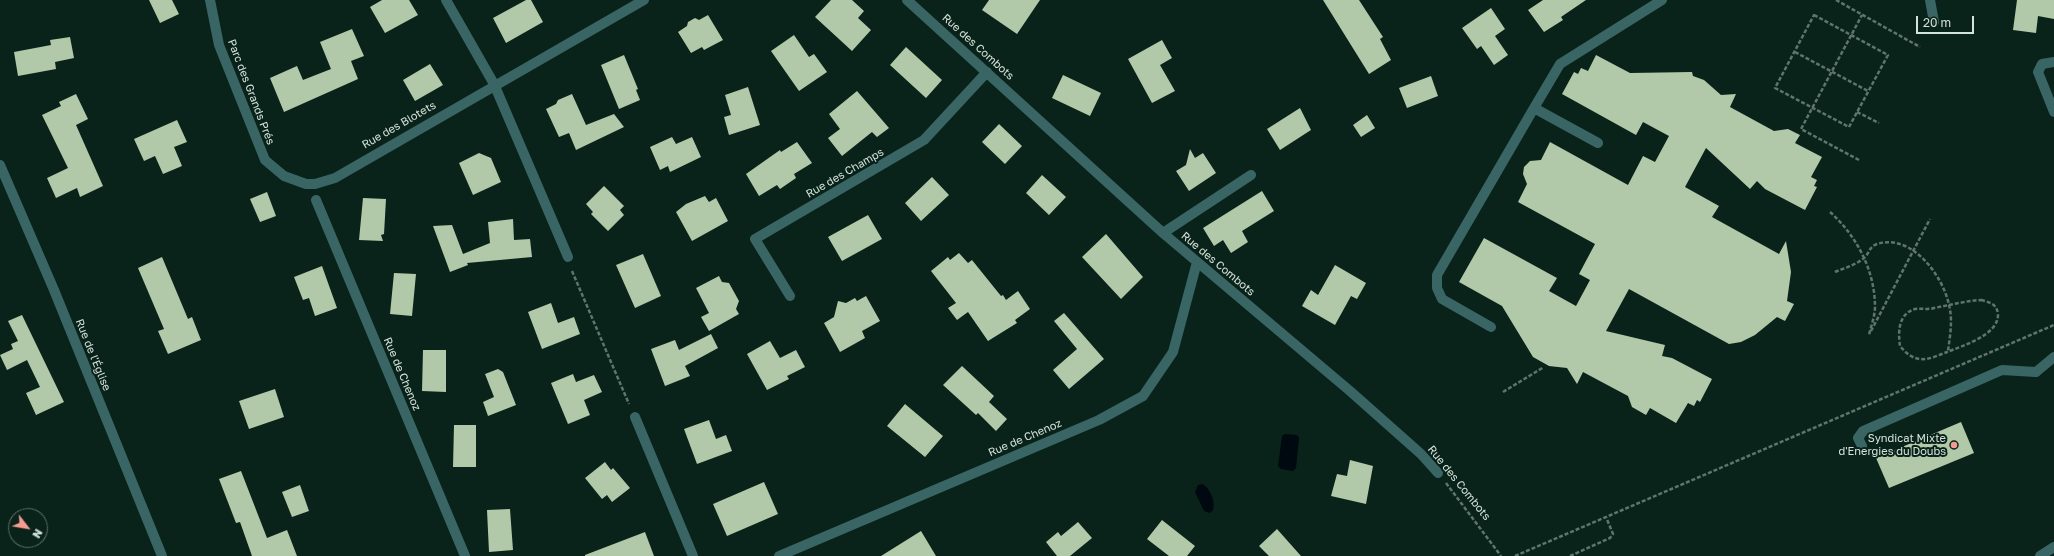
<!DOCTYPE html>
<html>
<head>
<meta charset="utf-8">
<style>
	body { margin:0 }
	#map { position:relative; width:2054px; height:556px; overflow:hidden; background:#0a231a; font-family:"Golos Text",sans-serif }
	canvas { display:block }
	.north { position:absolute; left:8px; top:508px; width:40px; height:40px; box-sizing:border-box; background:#0a231a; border:1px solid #5b7067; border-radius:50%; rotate:121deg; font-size:11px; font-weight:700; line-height:16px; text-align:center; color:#d4e3db }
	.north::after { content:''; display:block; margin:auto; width:14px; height:18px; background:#f59c92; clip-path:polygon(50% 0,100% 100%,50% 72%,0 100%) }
	.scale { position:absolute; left:1916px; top:16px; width:58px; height:18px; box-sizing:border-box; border:2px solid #d4e3db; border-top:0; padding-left:5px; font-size:12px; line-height:14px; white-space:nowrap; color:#d4e3db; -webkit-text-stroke:3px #0a231a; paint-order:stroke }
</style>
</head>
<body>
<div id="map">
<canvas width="2054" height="556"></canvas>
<div class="north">N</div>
<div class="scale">20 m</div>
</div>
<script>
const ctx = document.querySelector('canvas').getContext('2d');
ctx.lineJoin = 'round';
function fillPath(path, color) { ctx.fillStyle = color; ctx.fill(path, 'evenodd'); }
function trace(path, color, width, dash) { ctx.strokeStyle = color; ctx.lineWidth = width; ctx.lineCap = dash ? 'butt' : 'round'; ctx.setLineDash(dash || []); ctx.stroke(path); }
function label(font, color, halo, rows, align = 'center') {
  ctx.font = font + ' "Golos Text",sans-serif'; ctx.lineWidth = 4; ctx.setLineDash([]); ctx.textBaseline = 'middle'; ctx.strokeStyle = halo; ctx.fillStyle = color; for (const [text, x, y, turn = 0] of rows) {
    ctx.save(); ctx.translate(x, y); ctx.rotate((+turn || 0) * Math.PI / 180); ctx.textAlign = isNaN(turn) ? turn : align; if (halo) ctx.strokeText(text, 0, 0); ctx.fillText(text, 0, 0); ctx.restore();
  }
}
const water = new Path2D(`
	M1285 434 1297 435 1299 438 1296 468 1293 471 1281 469 1278 466 1282 436Z
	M1202 484C1210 487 1216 503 1213 510L1210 513 1204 511 1195 492 1198 485Z`);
const building = new Path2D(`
	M149 0H172L179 14 160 23Z
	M382 0H409L418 15 385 33 370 7Z
	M526 0H531L543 22 506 43 493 18Z
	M831 0H852L864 11 858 18 871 30 852 51 815 17Z
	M989 0H1040L1017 34 982 10Z
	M1323 0H1359L1383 37 1380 39 1391 60 1369 74Z
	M1543 0H1586L1561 17 1563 20 1544 32 1528 10Z
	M2017 0H2054V19L2038 16 2036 33 2013 30Z
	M1491 8 1505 29 1495 36 1508 55 1494 65 1481 46 1477 49 1462 28Z
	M708 15 723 40 704 50 702 47 691 53 678 32 687 26 688 22 695 18 699 20Z
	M352 29 364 56 351 61 358 79 284 112 270 78 297 66 303 80 331 69 320 42Z
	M794 35 809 57 814 54 827 72 799 91 771 51Z
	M70 37 74 58 55 62 56 69 18 76 14 52 51 45 50 40Z
	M1162 40 1172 58 1160 65 1175 91 1152 103 1128 59Z
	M906 47 942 80 926 98 890 65Z
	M624 55 638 89 636 90 640 100 619 109 601 65Z
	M1596 55 1630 73 1692 72 1693 76 1704 80 1721 95 1736 94 1730 107 1774 131 1788 129 1800 135 1795 143 1822 157 1811 177 1817 180 1814 186 1817 187 1805 210 1765 189 1757 181 1750 189 1706 148 1685 187 1719 206 1712 217 1779 254 1786 241 1791 272 1787 301 1794 304 1785 321 1777 317 1755 335 1741 342 1729 344 1629 289 1606 331 1665 345 1662 356 1672 358 1712 379 1700 402 1697 400 1694 406 1688 403 1676 423 1650 408 1646 415 1632 407 1628 396 1583 372 1577 384 1567 368 1549 366 1533 357 1502 306 1459 282 1484 238 1557 278 1549 291 1576 306 1590 280 1579 274 1595 244 1518 202 1527 184 1523 174 1524 167 1530 161 1541 160 1550 142 1628 185 1643 156 1655 162 1669 136 1643 122 1636 135 1562 94 1574 72 1578 74 1581 68 1588 71Z
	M430 64 443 85 415 101 403 80Z
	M1063 75 1101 93 1090 116 1052 98Z
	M1431 76 1438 96 1407 108 1399 88Z
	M748 87 760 125 729 135 724 117 731 115 725 95Z
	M857 91 889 128 877 137 872 132 842 156 828 138 840 129 829 114Z
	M76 94 88 119 76 125 103 186 80 197 77 188 56 198 47 178 68 168 42 115 61 106 59 102Z
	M572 94 586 125 614 114 624 127 576 150 569 133 559 137 546 109 556 104 558 100Z
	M1300 108 1311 130 1280 150 1267 129Z
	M1367 115 1375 128 1361 137 1353 125Z
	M177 120 187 142 174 147 182 166 163 174 155 156 144 161 134 139Z
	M999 124 1022 146 1005 164 982 142Z
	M672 137 676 144 692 137 701 157 670 172 668 166 660 170 650 147Z
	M797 142 812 163 794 174 796 178 780 189 777 185 759 196 746 174 780 150 781 152Z
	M1190 149 1195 158 1203 153 1216 173 1189 191 1176 171 1186 165Z
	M479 153 491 158 501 182 473 195 459 163Z
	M1042 175 1066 197 1049 215 1026 193Z
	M932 177 949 195 921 221 905 203Z
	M604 186 624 206 620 210 624 215 608 231 591 214 593 212 586 204Z
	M1262 191 1274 211 1242 231 1248 242 1231 253 1223 240 1214 246 1203 228Z
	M267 192 276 216 260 222 250 199Z
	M705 196 709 202 716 198 728 221 692 241 676 212 686 204Z
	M363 198 386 199 384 234 381 235 383 241 359 240Z
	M868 215 882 239 842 261 828 237Z
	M513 219 514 240 530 239 532 257 467 263 468 265 450 272 433 226 452 225 463 254 490 243 488 222Z
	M1106 234 1143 277 1121 299 1082 257Z
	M959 253 968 263 972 260 1001 296 1003 295 1006 300 1018 291 1030 309 1015 320 1017 323 988 341 968 312 957 320 948 308 956 303 931 271 948 257 950 260Z
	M643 254 661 296 635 308 616 265Z
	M162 257 188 319 192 317 201 340 168 354 158 331 164 329 138 268Z
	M1335 265 1366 283 1357 299 1351 296 1335 325 1302 306 1311 290 1318 295Z
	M322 266 337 308 315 316 309 298 303 300 294 277Z
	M394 273 416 274 412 316 390 314Z
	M719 276 722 282 729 283 739 301 736 309 739 314 709 331 701 317 709 313 696 288Z
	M866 296 880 321 862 331 865 338 840 352 824 323 834 317 838 301 846 303 855 298 857 301Z
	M551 303 558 323 574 317 580 334 542 349 528 312Z
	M1064 313 1104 359 1069 389 1053 370 1077 349 1054 321Z
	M22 315 64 402 36 415 26 393 40 387 27 360 7 370 0 355 13 349 11 344 18 341 8 321Z
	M711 334 718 348 685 366 690 376 665 386 651 349 675 340 679 350Z
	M770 341 780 358 796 350 805 367 787 376 789 379 767 390 747 354Z
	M423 350H446V392L422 391Z
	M962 366 994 396 989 402 1007 419 996 431 978 413 976 415 943 385Z
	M498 369 503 372 516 405 488 416 483 402 494 397 485 374Z
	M573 374 576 382 594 375 602 392 584 400 590 415 568 424 551 383Z
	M275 389 284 417 249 429 239 401Z
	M905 404 943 436 925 457 887 426Z
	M709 420 716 439 726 435 732 451 697 464 684 429Z
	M1961 422 1974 453 1889 488 1876 458Z
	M454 425H476V467H453Z
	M1350 460 1373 466 1366 504 1331 496 1337 474 1347 476Z
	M605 462 611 470 613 468 630 488 612 502 607 495 602 499 585 478Z
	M241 471 267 538 287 530 297 556H252L240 522 236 523 219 479Z
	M764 482 778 514 727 536 713 504Z
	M300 485 309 511 292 517 282 492Z
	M510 509 513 550 489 552 487 510Z
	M1162 520 1195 546 1187 556H1169L1147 539Z
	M1078 522 1092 538 1070 556H1057L1046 542 1058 532 1061 536Z
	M1277 529 1301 556H1269L1259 546Z
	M921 531 936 556H881Z
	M645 532 654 556H585V555Z`);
const path = new Path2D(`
	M1836 0 1920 47
	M1814 15 1888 55 1849 127 1775 88Z
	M1795 52 1868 91
	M1857 112 1879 123
	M1859 160 1801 129 1862 15
	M1830 212C1857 236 1875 271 1875 307 1875 316 1871 326 1869 335
	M572 271 629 404
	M1835 272C1844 268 1857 265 1865 257 1870 252 1869 247 1877 244 1912 233 1943 276 1949 305 1953 320 1950 336 1948 351
	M1981 300C1989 302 1997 304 1998 314 1999 335 1962 346 1947 352 1939 355 1929 360 1920 359 1911 358 1905 352 1900 346 1898 332 1898 314 1915 309 1921 308 1928 310 1934 308 1950 305 1965 301 1981 300Z
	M1871 331 1930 219
	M1503 392 1544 367
	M1446 483 1501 556
	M1515 556 2054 325
	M1570 556 1610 538 1613 534 1606 517`);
const lane = new Path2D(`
	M1930 0 1934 22
	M2054 62 2042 64 2038 72 2054 112
	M1598 143 1534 108 1560 64 1662 0
	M1491 327 1442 299 1437 288V275L1534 108
	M1862 446 1858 438 1863 431 2002 370 2036 372
	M2040 556 2054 547`);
const street = new Path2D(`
	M210 0 219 45 265 160 284 176 306 184H315L335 178 644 0
	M446 0 494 84 568 257
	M907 0 1163 233 1350 391 1421 454 1438 473
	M0 165 54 290 162 556
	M316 200 465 556
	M1163 233 1251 175
	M790 296 755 239 924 140 987 72
	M2036 372 2054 357
	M635 417 693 556
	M779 556 1099 420 1143 396 1173 352 1197 262`);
const markers = [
	[1954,445,4,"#f59c92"]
];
const streetNames = [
	["Rue des Combots",978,47,42],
	["Parc des Grands Prés",251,92,69],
	["Rue des Blotets",399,125,-30],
	["Rue des Champs",845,173,-30],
	["Rue des Combots",1218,264,40],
	["Rue de l'Église",93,355,68],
	["Rue de Chenoz",402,374,67],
	["Rue de Chenoz",1025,438,-23],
	["Rue des Combots",1459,483,51]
];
const poiNames = [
	["Syndicat Mixte",1946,439],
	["d'Energies du Doubs",1946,452]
];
fillPath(water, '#00090f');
fillPath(building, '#b1c9a9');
trace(path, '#5f746b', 2.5, [4, 2]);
trace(lane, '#396664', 10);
trace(street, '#396664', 10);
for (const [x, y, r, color] of markers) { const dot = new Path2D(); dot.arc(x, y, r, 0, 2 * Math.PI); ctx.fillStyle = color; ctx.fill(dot); trace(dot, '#0a231a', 1.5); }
label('11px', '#d4e3db', '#0a231a', streetNames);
label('11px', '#d4e3db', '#0a231a', poiNames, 'right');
</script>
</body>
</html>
